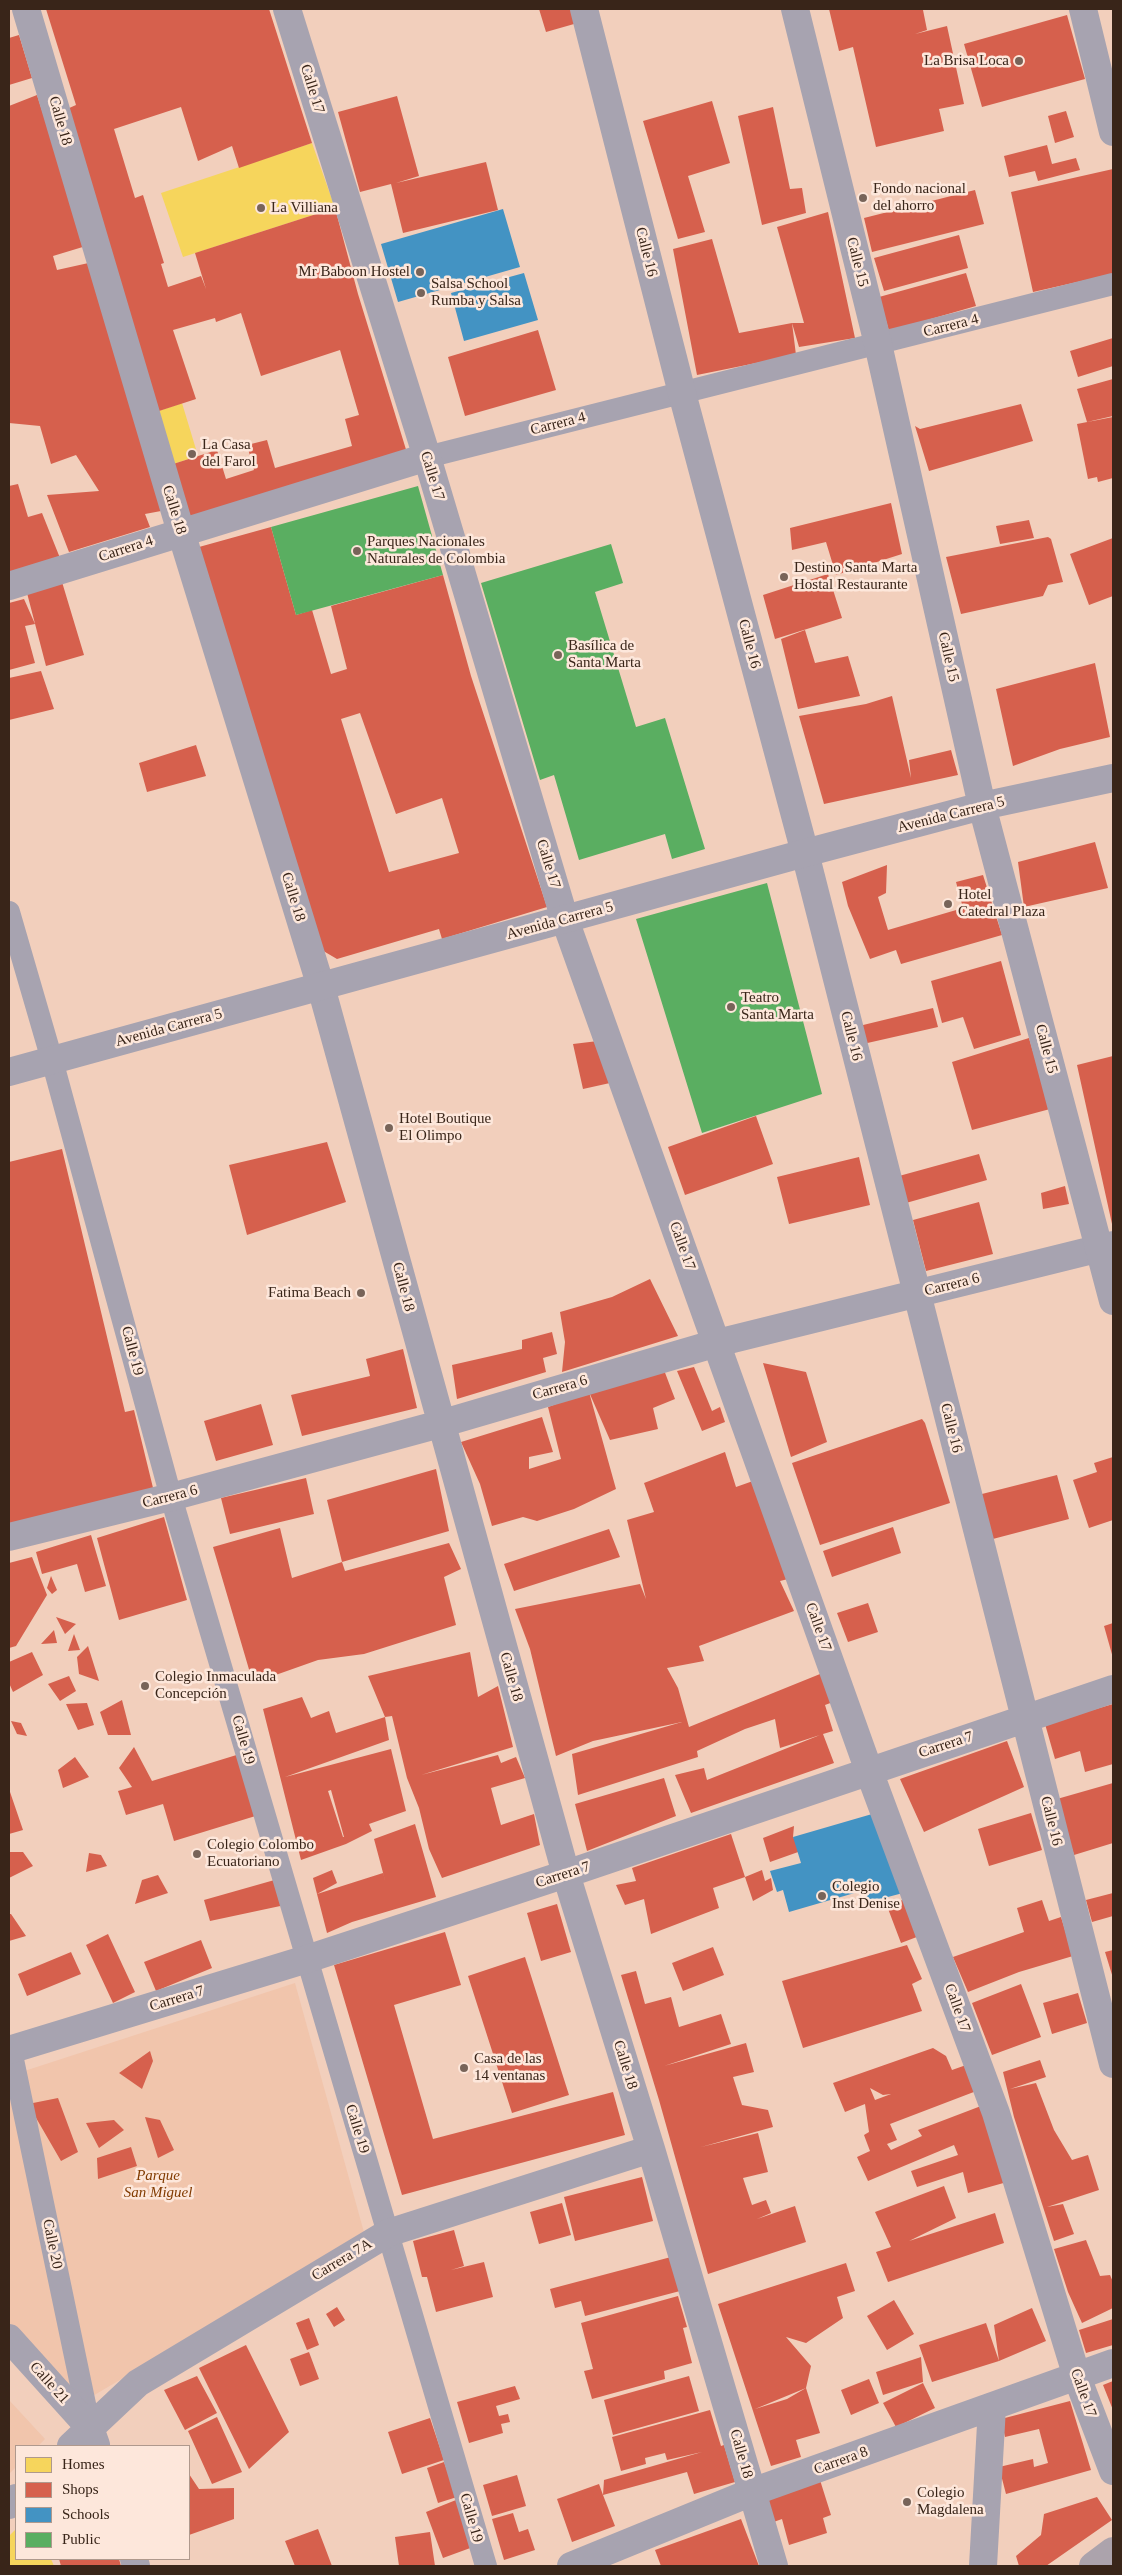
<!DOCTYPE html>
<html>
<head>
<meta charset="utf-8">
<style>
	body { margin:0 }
	#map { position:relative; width:1122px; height:2575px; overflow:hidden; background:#ecdad1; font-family:"Times New Roman",serif }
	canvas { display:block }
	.frame { position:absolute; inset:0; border:10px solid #392519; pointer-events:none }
	.legend { position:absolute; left:15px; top:2445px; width:175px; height:115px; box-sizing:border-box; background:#fde7db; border:1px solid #af998d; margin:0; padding:6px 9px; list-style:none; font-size:15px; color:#392519 }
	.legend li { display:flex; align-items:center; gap:10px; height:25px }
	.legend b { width:25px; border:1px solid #af998d }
</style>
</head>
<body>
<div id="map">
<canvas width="1122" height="2575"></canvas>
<div class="frame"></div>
<ul class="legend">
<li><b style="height:14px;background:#f6d55c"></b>Homes</li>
<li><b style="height:14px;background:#d6604d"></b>Shops</li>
<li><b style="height:14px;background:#4393c3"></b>Schools</li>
<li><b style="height:14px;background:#5aae61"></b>Public</li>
</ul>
</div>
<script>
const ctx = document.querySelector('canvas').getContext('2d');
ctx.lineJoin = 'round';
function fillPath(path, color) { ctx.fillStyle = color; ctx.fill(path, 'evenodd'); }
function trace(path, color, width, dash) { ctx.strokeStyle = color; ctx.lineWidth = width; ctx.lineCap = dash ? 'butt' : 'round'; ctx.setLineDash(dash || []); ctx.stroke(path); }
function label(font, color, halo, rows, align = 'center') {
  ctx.font = font + ' "Times New Roman",serif'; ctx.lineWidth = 5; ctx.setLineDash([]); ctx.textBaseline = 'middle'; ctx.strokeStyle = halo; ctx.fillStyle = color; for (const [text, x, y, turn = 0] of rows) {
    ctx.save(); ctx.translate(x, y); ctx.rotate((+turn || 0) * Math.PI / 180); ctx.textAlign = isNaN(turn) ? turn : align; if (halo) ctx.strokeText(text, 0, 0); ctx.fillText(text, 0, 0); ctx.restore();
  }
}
const built = new Path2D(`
	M9 9H1113V2544L1084 2566H9ZM16 2446H189V2559H16Z`);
const green = new Path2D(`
	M295 1983 365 2236 79 2404 9 2325V2076Z
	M9 2400 45 2439 38 2446H16V2467L9 2474Z`);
const homes = new Path2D(`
	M312 143 335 208 183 257 161 193Z
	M182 403 198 456 170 465 156 412Z
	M16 2529V2559H51L54 2566H9V2536Z`);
const shops = new Path2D(`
	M46 9H269L312 143 239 168 232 146 198 161 181 107 114 129 135 198 143 195 164 263 161 264 168 287 201 276 206 289 195 253 335 208 358 294 408 456 188 520 170 465 217 450 226 479 254 470 247 445 267 440 275 468 352 446 345 419 359 415 340 350 261 376 241 313 216 322 215 318 173 330 196 399 156 412 67 109 76 105Z
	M539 9H577L581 22 546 32Z
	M829 9 923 10 927 30 915 34 947 26 964 104 939 109 944 131 876 147 853 47 839 51Z
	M1067 15 1085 79 982 107 964 44Z
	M19 35 32 78 9 85V38Z
	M37 95 86 246 53 256 57 270 93 262 161 511 145 514 150 527 69 552 47 495 99 491 76 455 51 464 40 426 9 423V106Z
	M397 96 419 176 396 183 486 162 498 210 403 233 391 184 360 192 338 112Z
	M712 101 730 163 688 176 705 232 678 239 643 121Z
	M773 107 790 189 802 188 806 213 762 225 738 116Z
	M1066 111 1074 137 1055 143 1048 116Z
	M1047 145 1052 164 1076 158 1080 170 1038 181 1035 171 1009 177 1004 156Z
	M1113 169V274L1033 292 1011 192Z
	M975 190 984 224 872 252 864 218Z
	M828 212 855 338 799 347 792 323 796 355 697 375 673 249 712 239 739 333 792 323H804L777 227Z
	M959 235 968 268 884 291 874 258Z
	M966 273 976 306 889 331 879 297Z
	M538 330 556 390 465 416 448 357Z
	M1113 338V366L1078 377 1070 351Z
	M1113 379V416L1087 422 1077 389Z
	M1021 404 1033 441 929 471 915 426 920 429Z
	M1113 417V478L1098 482 1097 477 1088 479 1077 424Z
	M18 484 28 517 42 513 60 558 9 574V486Z
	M891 503 902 554 836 575 826 542 792 550 790 528Z
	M1029 520 1034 538 1000 544 996 526Z
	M271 527 296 615 312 610 331 674 347 669 331 606 443 575 471 676 547 907 442 939 439 929 337 959 320 949 199 547ZM360 713 396 814 442 798 459 853 389 872 341 719Z
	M1048 537 1051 539 1063 582 1048 585 1043 596 961 614 946 557Z
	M1113 538V596L1089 605 1070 554Z
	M828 574 842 618 775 639 763 595Z
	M62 582 84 655 46 666 27 593Z
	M24 599 35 624 25 626 35 663 9 670V603Z
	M805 630 815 663 848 656 860 696 798 709 781 639Z
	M1095 663 1110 737 1060 749 1013 766 996 689Z
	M41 671 54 709 9 720V678Z
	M892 696 911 778 909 760 951 750 958 775 824 804 799 716 866 704Z
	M196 745 206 776 147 792 139 763Z
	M1095 842 1108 888 1024 907 1018 862Z
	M887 865 886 893 878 897 888 930 963 908 956 882 983 875 1002 935 901 964 896 950 870 959 848 906 842 882Z
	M1001 961 1021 1035 974 1049 963 1017 942 1023 931 981Z
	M933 1008 938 1027 863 1044 859 1026Z
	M1029 1038 1050 1109 972 1130 952 1062Z
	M598 1041 610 1083 583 1089 573 1044Z
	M1113 1056V1224H1112L1077 1065Z
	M756 1116 773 1164 685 1195 668 1147Z
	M327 1142 346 1202 247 1235 229 1165Z
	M62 1149 125 1412 134 1410 155 1496 9 1531V1162Z
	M979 1154 987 1180 906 1203 899 1176Z
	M859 1157 870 1205 789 1224 777 1177Z
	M1065 1186 1069 1204 1043 1209 1041 1193Z
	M979 1202 993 1254 926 1271 913 1220Z
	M650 1279 678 1336 562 1372 565 1342 560 1312 612 1297Z
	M552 1332 557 1354 543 1358 546 1372 457 1399 452 1365 522 1349V1340Z
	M403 1349 417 1408 302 1436 291 1395 370 1376 366 1359Z
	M763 1363 806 1372 827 1442 791 1457Z
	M694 1367 712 1411 720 1407 725 1422 702 1431 677 1371Z
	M664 1370 675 1399 653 1408 658 1429 610 1440 589 1392Z
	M589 1392 616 1489 574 1509 537 1521 523 1517 492 1526 480 1484 461 1442 542 1417 553 1452 529 1457V1469L561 1459 548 1407Z
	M261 1404 273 1445 216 1461 204 1421Z
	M922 1419 925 1423 950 1503 820 1545 792 1463Z
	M725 1452 736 1487 753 1481 792 1578 780 1581 794 1611 699 1646 704 1661 667 1668 678 1688 689 1727 825 1672 833 1702 825 1705 833 1731 823 1734 834 1763 691 1813 675 1775 704 1768 707 1780 820 1735 780 1748 775 1719 745 1729 697 1751 698 1757 578 1795 572 1754 682 1722 593 1741 556 1756 530 1649 515 1609 640 1584 646 1599 627 1520 654 1512 644 1483Z
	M1113 1457V1520L1089 1528 1073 1480 1097 1472 1094 1463Z
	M436 1469 449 1531 342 1562 345 1571 449 1543 461 1569 444 1577 456 1625 364 1654 318 1660 253 1683 213 1547 280 1528 292 1578 342 1562 327 1500Z
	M1057 1475 1069 1519 989 1540 978 1495Z
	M306 1478 314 1514 230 1534 221 1498Z
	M164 1517 187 1600 119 1620 97 1538Z
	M893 1527 901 1553 832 1577 823 1551Z
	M609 1529 620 1557 514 1591 504 1564Z
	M91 1535 106 1586 85 1592 77 1564 42 1574 36 1552Z
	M32 1557 47 1595 16 1646 9 1648V1563Z
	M51 1576 57 1590 52 1594 47 1588Z
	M868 1603 878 1632 848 1642 837 1613Z
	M56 1617 76 1624 65 1634Z
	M1113 1623V1658L1104 1626Z
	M54 1630 57 1643 41 1644Z
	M74 1634 80 1650 68 1651Z
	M88 1646 99 1681 79 1674 77 1657Z
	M32 1652 43 1675 13 1692 9 1683V1662Z
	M470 1652 478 1697 498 1686 513 1747 421 1775 498 1755 501 1763 516 1757 525 1778 491 1788 501 1825 534 1814 540 1845 442 1878 429 1849 419 1808 407 1778 392 1716 385 1717 368 1676Z
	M69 1676 76 1691 60 1701 48 1684Z
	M302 1697 311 1718 329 1711 336 1733 385 1717 389 1740 285 1777 391 1749 406 1811 369 1824 372 1831 346 1844 301 1860 263 1709ZM331 1790 344 1837H343L328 1791Z
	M122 1700 131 1735H108L100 1712Z
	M87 1703 94 1725 78 1730 66 1704Z
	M1113 1704V1764L1085 1772 1080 1751 1055 1759 1045 1724Z
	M11 1721 21 1723 27 1736 17 1734Z
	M1007 1741 1024 1787 924 1832 900 1779Z
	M134 1747 152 1781 243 1753 262 1814 174 1841 163 1804 126 1815 118 1791 132 1787 119 1768Z
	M75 1757 89 1777 63 1788 58 1770Z
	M664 1778 676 1816 587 1851 575 1804Z
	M1113 1783V1843L1074 1855 1057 1799Z
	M9 1789 23 1830 9 1834Z
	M1031 1813 1042 1850 989 1866 978 1829Z
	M415 1824 436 1897 352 1922 327 1933 317 1894 383 1873 386 1884 374 1839Z
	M794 1826 793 1837 801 1851 770 1862 763 1838Z
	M731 1834 745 1877 713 1888 719 1908 651 1934 644 1899 625 1905 616 1885 636 1881 632 1868Z
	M9 1852H23L33 1866 9 1878Z
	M89 1853 101 1855 107 1866 86 1872Z
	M332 1870 337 1883 317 1894 313 1878Z
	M762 1870 765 1881 771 1878 773 1890 753 1901 745 1877Z
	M158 1875 168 1893 135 1904 142 1880Z
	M278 1879 285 1905 210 1921 204 1900Z
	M1113 1893V1916L1092 1922 1086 1900Z
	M908 1898 922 1935 901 1943 887 1906Z
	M1042 1900 1049 1921 1061 1917 1073 1956 1019 1972 968 1992 953 1957 1024 1932 1017 1908Z
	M557 1904 571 1952 541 1961 527 1913Z
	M9 1914H11L26 1936 9 1941Z
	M445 1932 461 1985 394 2005 433 2139 613 2092 625 2135 402 2195 334 1965Z
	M108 1934 135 1992 113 2003 86 1945Z
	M201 1940 212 1968 156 1991 144 1962Z
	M907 1945 922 1979 912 1984 922 2011 803 2048 782 1981Z
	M713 1947 724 1975 683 1991 672 1963Z
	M1113 1950V1978L1105 1952Z
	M71 1952 81 1974 27 1996 18 1974Z
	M525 1957 569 2095 512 2113 468 1976Z
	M636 1971 645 2004 671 1997 679 2027 721 2014 731 2044 664 2066 746 2043 754 2072 733 2077 742 2105 768 2110 773 2127 701 2147 758 2133 768 2172 743 2178 752 2205 766 2200 771 2213 757 2219 795 2206 806 2242 708 2274 659 2100 621 1975Z
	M1021 1984 1041 2037 992 2055 972 2003Z
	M1078 1993 1087 2023 1052 2034 1043 2003Z
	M933 2048 946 2056 952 2070 969 2064 979 2090 890 2124 897 2140 887 2144 891 2150 922 2136 918 2130 981 2106 1007 2182 968 2193 963 2172 917 2187 911 2171 958 2155 954 2145 868 2181 857 2157 870 2151 864 2135 869 2132 865 2104 845 2112 833 2083ZM870 2088 883 2095 891 2094 875 2100Z
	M150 2051 153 2061 142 2089 119 2073Z
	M1040 2060 1046 2077 1010 2089 1036 2083 1054 2130 1072 2160 1088 2155 1099 2190 1047 2207 1063 2204 1074 2234 1054 2241 1014 2117 1003 2072Z
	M58 2098 78 2152 61 2161 28 2104Z
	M145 2117 160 2120 174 2150 158 2158Z
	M114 2120 124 2130 99 2148 86 2123Z
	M131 2147 137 2166 98 2179 97 2158Z
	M642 2177 653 2221 575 2241 564 2197Z
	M944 2186 956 2218 909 2241 995 2213 1004 2243 888 2282 876 2252 891 2247 875 2212Z
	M562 2203 571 2235 539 2244 530 2212Z
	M454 2230 464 2266 451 2270 484 2262 493 2297 436 2312 427 2277H422L413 2241Z
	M1086 2240 1100 2276 1110 2275 1113 2282V2308L1082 2323 1068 2292 1054 2249Z
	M671 2257 680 2291 585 2316 581 2301 555 2308 550 2289Z
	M846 2263 855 2291 837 2297 843 2318 806 2343 786 2337 811 2366 806 2388 820 2433 796 2440 801 2457 771 2466 718 2304ZM806 2388 787 2399 755 2409Z
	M678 2296 687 2327 683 2328 692 2363 664 2371 665 2379 592 2399 584 2371 593 2369 581 2323Z
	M894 2300 914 2334 887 2350 867 2316Z
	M337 2307 345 2320 334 2327 326 2314Z
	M1032 2308 1046 2341 999 2361 994 2325Z
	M309 2318 319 2345 307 2350 296 2323Z
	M1113 2319V2345L1086 2353 1079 2330Z
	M986 2323 999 2361 932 2382 919 2345Z
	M246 2345 289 2432 249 2469 199 2368Z
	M309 2352 319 2379 300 2386 290 2359Z
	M921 2357 923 2382 883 2395 876 2372Z
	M197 2376 217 2413 185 2430 164 2390Z
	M689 2376 699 2411 613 2435 604 2400Z
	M869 2379 879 2403 851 2415 841 2390Z
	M1113 2381V2410L1103 2385Z
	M923 2383 935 2408 896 2427 883 2403Z
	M515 2386 520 2399 496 2406 499 2416 508 2414 510 2422 501 2424 503 2433 469 2443 457 2402Z
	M1070 2401 1091 2470 1006 2494 999 2467 1033 2459 1034 2467 1048 2463 1039 2429 1005 2437 1001 2419Z
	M710 2410 721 2446 724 2445 735 2482 694 2494 687 2472 603 2495 615 2526 572 2542 557 2499 599 2484 603 2495 604 2480 702 2452 667 2460 665 2453 645 2458 646 2464 621 2471 612 2437Z
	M217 2417 242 2472 212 2484 188 2431Z
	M430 2418 444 2460 402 2474 388 2432Z
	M444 2462 457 2497 438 2503 427 2468Z
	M189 2474 199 2489 234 2488V2519L189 2535Z
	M517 2475 526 2506 492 2516 483 2485Z
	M820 2480 831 2515 823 2518 827 2533 789 2545 782 2519 768 2524 760 2498Z
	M1097 2497 1112 2520 1046 2566H1019L1016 2556 1041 2535 1044 2514Z
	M456 2500 473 2547 443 2558 426 2512Z
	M513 2513 519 2532 528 2529 535 2550 504 2560 492 2519Z
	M741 2519 759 2566H661L655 2550Z
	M318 2529 332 2566H295L285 2541Z
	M430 2532 435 2566H399L395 2537Z
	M59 2559H119L121 2566H61Z`);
const schools = new Path2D(`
	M503 209 520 267 398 302 381 244Z
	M524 273 538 320 464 341 451 293Z
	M879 1812 903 1893 865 1903 858 1892 789 1912 783 1890 777 1892 770 1871 801 1863 793 1837Z`);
const public = new Path2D(`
	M418 486 443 575 296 615 271 527Z
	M611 544 623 583 595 592 636 727 665 718 705 849 672 859 665 834 579 860 554 775 540 780 481 583Z
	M767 883 822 1094 702 1133 636 919Z`);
const pedestrian = new Path2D(`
	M427 457 1113 284
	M9 912 52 1060 171 1497 486 2566
	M11 2050 90 2428`);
const minor = new Path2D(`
	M26 9 181 532 321 987 566 1874 651 2149 774 2566
	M287 9 427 457 565 920 869 1771 996 2113 1077 2377 1113 2471
	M584 9 682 393 805 853 1113 2064
	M9 586 427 457
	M9 1537 171 1497 440 1424 717 1343 1113 1245
	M9 2050 307 1959 566 1874 1113 1689
	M9 2338 90 2428 96 2445
	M71 2446 138 2383 388 2233 651 2149
	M9 2505 16 2498
	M134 2559 136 2566
	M571 2566 752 2492 1113 2363
	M983 2566 992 2407`);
const tertiary = new Path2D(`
	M795 9 878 344 982 806 1113 1301
	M1083 9 1113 132
	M9 1072 805 853 982 806 1113 778`);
const primary = new Path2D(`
	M1093 2566 1113 2551`);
const markers = [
	[1019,61,5,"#786459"],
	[863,198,5,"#786459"],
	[261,208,5,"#786459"],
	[420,272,5,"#786459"],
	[421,293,5,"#786459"],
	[192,454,5,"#786459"],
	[357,551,5,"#786459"],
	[784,577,5,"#786459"],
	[558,655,5,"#786459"],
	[948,904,5,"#786459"],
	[731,1007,5,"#786459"],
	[389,1128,5,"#786459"],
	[361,1293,5,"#786459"],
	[145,1686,5,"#786459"],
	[197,1854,5,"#786459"],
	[822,1896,5,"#786459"],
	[464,2068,5,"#786459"],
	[907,2502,5,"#786459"]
];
const poiNames = [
	["La Brisa Loca",1009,61,"right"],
	["Fondo nacional",873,189],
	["del ahorro",873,206],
	["La Villiana",271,208],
	["Mr Baboon Hostel",410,272,"right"],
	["Salsa School",431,284],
	["Rumba y Salsa",431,301],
	["La Casa",202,445],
	["del Farol",202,462],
	["Parques Nacionales",367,542],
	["Naturales de Colombia",367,559],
	["Destino Santa Marta",794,568],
	["Hostal Restaurante",794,585],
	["Basílica de",568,646],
	["Santa Marta",568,663],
	["Hotel",958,895],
	["Catedral Plaza",958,912],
	["Teatro",741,998],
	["Santa Marta",741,1015],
	["Hotel Boutique",399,1119],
	["El Olimpo",399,1136],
	["Fatima Beach",351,1293,"right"],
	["Colegio Inmaculada",155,1677],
	["Concepción",155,1694],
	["Colegio Colombo",207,1845],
	["Ecuatoriano",207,1862],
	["Colegio",832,1887],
	["Inst Denise",832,1904],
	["Casa de las",474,2059],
	["14 ventanas",474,2076],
	["Colegio",917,2493],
	["Magdalena",917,2510]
];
const streetNames = [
	["Calle 17",312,89,73],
	["Calle 18",60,121,74],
	["Calle 16",646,252,76],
	["Calle 15",857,262,76],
	["Carrera 4",951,326,-14],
	["Carrera 4",558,424,-14],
	["Calle 17",432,476,73],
	["Calle 18",174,510,73],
	["Carrera 4",126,549,-18],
	["Calle 16",749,644,75],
	["Calle 15",948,657,77],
	["Avenida Carrera 5",951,815,-14],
	["Calle 17",548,864,73],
	["Calle 18",293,897,73],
	["Avenida Carrera 5",560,921,-15],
	["Avenida Carrera 5",169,1028,-15],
	["Calle 16",851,1036,76],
	["Calle 15",1046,1049,75],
	["Calle 17",682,1246,70],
	["Carrera 6",952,1285,-14],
	["Calle 18",403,1287,75],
	["Calle 19",132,1351,75],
	["Carrera 6",560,1388,-16],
	["Calle 16",951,1428,76],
	["Carrera 6",170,1497,-14],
	["Calle 17",818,1627,70],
	["Calle 18",511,1677,74],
	["Calle 19",243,1740,74],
	["Carrera 7",946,1745,-18],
	["Calle 16",1051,1821,76],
	["Carrera 7",563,1875,-18],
	["Carrera 7",177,1999,-17],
	["Calle 17",957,2008,70],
	["Calle 18",625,2065,73],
	["Calle 19",357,2129,73],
	["Calle 20",52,2244,78],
	["Carrera 7A",342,2260,-31],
	["Calle 21",49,2383,48],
	["Calle 17",1083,2393,70],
	["Calle 18",741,2454,74],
	["Carrera 8",841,2461,-20],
	["Calle 19",471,2518,74]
];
const parkNames = [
	["Parque",158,2176],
	["San Miguel",158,2193]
];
fillPath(built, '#f2cfbc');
fillPath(green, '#f1c5ac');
fillPath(homes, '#f6d55c');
fillPath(shops, '#d6604d');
fillPath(schools, '#4393c3');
fillPath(public, '#5aae61');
trace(pedestrian, '#a7a3b0', 22);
trace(minor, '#a7a3b0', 28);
trace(tertiary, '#a7a3b0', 28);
trace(primary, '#aca3ac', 28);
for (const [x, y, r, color] of markers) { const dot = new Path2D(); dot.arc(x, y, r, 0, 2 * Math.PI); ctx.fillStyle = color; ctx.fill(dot); trace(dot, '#fde7db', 2); }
label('15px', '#392519', '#fde7db', poiNames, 'left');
label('15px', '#392519', '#fde7db', streetNames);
label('italic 15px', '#823b00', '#fde7db', parkNames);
</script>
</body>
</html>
